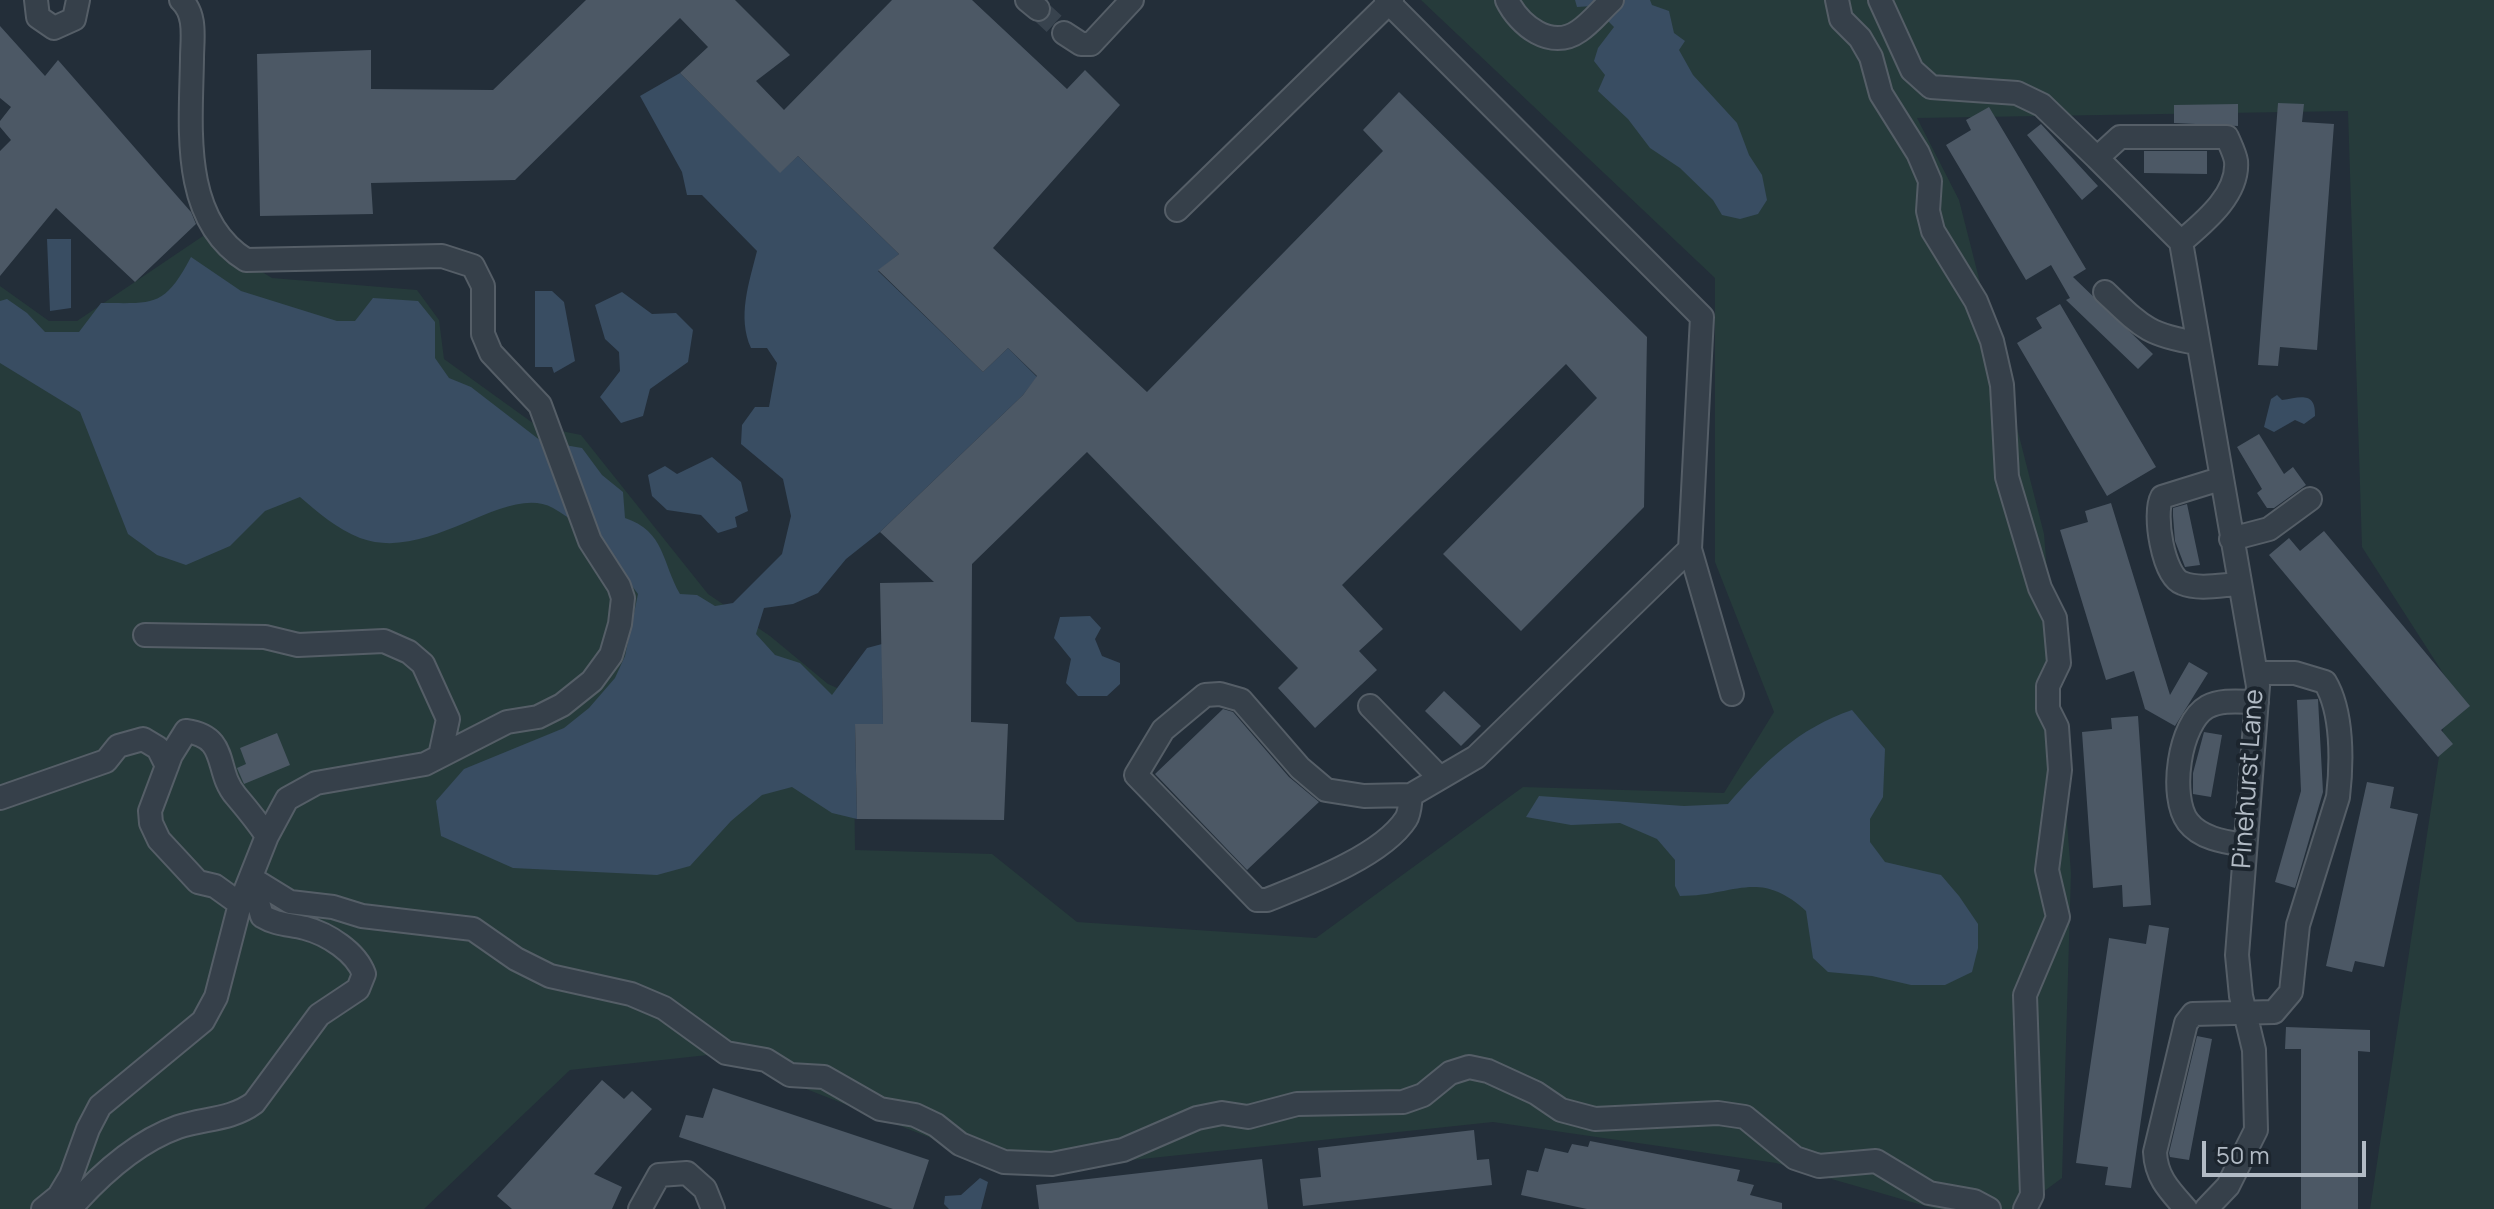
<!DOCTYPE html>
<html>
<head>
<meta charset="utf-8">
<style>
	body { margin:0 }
	#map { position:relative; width:2494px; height:1209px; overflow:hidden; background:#232e39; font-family:Manrope,sans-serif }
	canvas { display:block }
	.scale { position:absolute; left:2202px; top:1141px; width:164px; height:36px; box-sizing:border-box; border:4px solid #b2bbc5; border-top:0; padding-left:10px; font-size:24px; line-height:28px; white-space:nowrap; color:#b2bbc5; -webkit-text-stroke:6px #1c252e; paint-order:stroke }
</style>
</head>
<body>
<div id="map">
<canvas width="2494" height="1209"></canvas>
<div class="scale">50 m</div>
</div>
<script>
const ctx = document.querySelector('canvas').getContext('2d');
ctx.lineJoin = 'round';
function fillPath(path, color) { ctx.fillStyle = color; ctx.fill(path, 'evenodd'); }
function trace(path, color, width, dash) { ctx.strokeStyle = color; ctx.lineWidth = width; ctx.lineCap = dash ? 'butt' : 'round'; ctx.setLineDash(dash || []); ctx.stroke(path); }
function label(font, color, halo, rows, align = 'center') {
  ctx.font = font + ' Manrope,sans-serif'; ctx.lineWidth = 8; ctx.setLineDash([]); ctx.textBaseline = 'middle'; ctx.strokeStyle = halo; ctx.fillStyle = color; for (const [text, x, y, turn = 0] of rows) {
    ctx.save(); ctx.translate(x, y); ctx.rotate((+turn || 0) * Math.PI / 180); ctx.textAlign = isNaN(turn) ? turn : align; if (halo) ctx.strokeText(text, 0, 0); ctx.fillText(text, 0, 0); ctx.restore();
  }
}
const green = new Path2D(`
	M1421 0H2494V1209H2370L2450 684 2362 547 2348 111 1917 118 1959 200 2044 534 2071 873 2062 1178 2020 1209H1936L1776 1163 1493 1122 1085 1165 977 1156 717 1054 570 1070 424 1209H0V286L49 321H77L203 236 272 278 417 290 439 320 444 359 537 426 581 435 708 594 770 636 828 684 853 695 855 850 992 854 1077 922 1316 938 1523 787 1724 793 1774 712 1715 562V278Z`);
const water = new Path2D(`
	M1575 0H1650L1652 5 1669 11 1674 33 1685 41 1679 50 1693 75 1737 123 1749 155 1762 175 1767 200 1758 214 1740 219 1722 215 1713 200 1680 168 1650 148 1628 119 1598 91 1605 75 1594 61 1598 48 1614 27 1593 6 1577 7Z
	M680 73 780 172 798 156 899 254 878 271 983 372 1008 348 1037 377 1023 395 880 532 846 559 818 593 793 604 764 608 756 634 775 655 800 663 832 695 867 648 882 644 883 724 855 725 857 819 832 813 792 787 762 795 731 821 690 866 657 875 513 868 441 836 436 801 464 769 564 728 589 708 615 678 625 656 638 594C615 562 589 528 553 508 505 482 430 564 360 538 337 529 319 513 300 497L265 511 230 546 186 565 157 555 128 534 80 412 0 363V301L7 299 27 313 45 332H79L101 303C154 303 164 308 191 257L241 291 337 321H355L373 298 418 301 435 322V358L449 378 471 387 541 441 582 448 602 475 623 492 625 518C665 531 662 563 680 594L697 595 715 606 733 603 782 554 791 516 783 479 741 444 742 425 755 407H769L777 363 767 348H751C737 317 749 283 757 251L702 195H687L682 172 640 96Z
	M47 239H71V308L50 311Z
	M535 291H552L564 302 575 361 554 373 552 367H535Z
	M622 292 652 314 676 313 693 330 688 362 650 389 643 416 621 423 600 397 620 371 619 352 605 339 595 305Z
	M2277 395 2282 400C2300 397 2316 391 2315 416L2304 424 2295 420 2274 432 2264 427 2271 399Z
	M712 457 741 482 748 511 735 517 737 527 718 533 701 515 667 510 652 496 648 475 665 466 677 474Z
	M1090 616 1101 628 1095 639 1102 656 1120 663V684L1107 696H1078L1066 683 1071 659 1054 638 1060 617Z
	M1852 710 1885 749 1883 797 1870 819V842L1885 862 1941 875 1959 896 1978 924V948L1972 972 1945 985H1911L1872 976 1828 972 1813 958 1806 911C1759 868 1735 896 1680 896L1675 886V860L1657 839 1620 823 1571 825 1526 817 1539 796 1684 806 1728 804C1764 762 1799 728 1852 710Z
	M980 1178 988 1182 981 1209H949L944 1204 945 1196 961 1195Z`);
const building = new Path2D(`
	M586 0H735L790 55 756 81 784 110 892 0H972L1067 89 1085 70 1120 105 993 248 1147 392 1383 151 1363 130 1399 92 1647 337 1644 507 1521 631 1443 554 1597 398 1566 364 1342 585 1383 629 1359 651 1377 670 1315 728 1278 688 1298 668 1087 452 972 564 971 722 1008 724 1004 820 857 819 855 724H883L880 583 934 582 880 532 1023 395 1037 376 1008 348 983 372 878 270 899 254 798 156 780 173 680 73 708 47 680 18 515 180 371 183 373 214 260 216 257 54 371 50V89L493 90Z
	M0 26 45 76 58 60 191 212 196 224 135 282 56 208 0 276V151L11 140 0 127V121L11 107 0 98Z
	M2278 103 2304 104 2302 122 2334 124 2317 350 2280 347 2278 366 2258 365Z
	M2238 104V126L2174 123V105Z
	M1989 107 2086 269 2073 277 2153 354 2138 369 2066 300 2070 298 2051 265 2026 280 1946 145 1971 130 1966 120Z
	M2041 124 2098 186 2082 200 2027 135Z
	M2144 151H2207V174L2144 173Z
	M2060 304 2156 467 2107 496 2017 343 2042 328 2036 318Z
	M2259 434 2284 474 2293 467 2306 485 2274 508H2267L2257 493 2262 489 2237 447Z
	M2111 503 2170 695 2189 662 2208 673 2175 726 2145 709 2134 671 2106 680 2060 530 2088 522 2085 511Z
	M2187 504 2200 565 2185 567 2175 541 2173 516V508Z
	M2324 531 2470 706 2441 730 2453 744 2438 757 2269 555 2289 538 2300 551Z
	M1444 691 1481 726 1461 746 1425 711Z
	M2318 699 2323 792 2295 888 2275 882 2301 791 2297 700Z
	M1223 709 1233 712 1289 777 1319 802 1247 870 1155 774Z
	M2138 716 2151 905 2123 907 2122 885 2093 888 2082 732 2112 729 2111 718Z
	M2204 732 2222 735 2211 797 2193 794V773Z
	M277 733 290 765 244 784 237 768 246 764 240 748Z
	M2367 782 2394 787 2390 808 2418 814 2384 967 2355 961 2352 972 2326 966Z
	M2149 925 2169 928 2131 1188 2105 1185 2108 1167 2076 1163 2109 938 2146 944Z
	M2286 1027 2370 1030V1052L2358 1051V1209H2301V1049H2285Z
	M2197 1036 2212 1039 2189 1160 2170 1157 2169 1153Z
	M602 1080 624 1099 632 1091 652 1109 594 1174 622 1187 612 1209H512L497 1196Z
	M713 1088 929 1160 913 1209H893L679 1137 686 1115 703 1118Z
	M1474 1130 1477 1160 1489 1159 1492 1185 1303 1206 1300 1179 1321 1177 1318 1148Z
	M1590 1141 1740 1170 1737 1181 1754 1185 1750 1195 1782 1203V1209H1587L1521 1195 1527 1170 1538 1172 1545 1148 1568 1153 1572 1144 1588 1147Z
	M1262 1159 1268 1209H1039L1036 1185Z`);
const minorTunnel = new Path2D(`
	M1038 9 1064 33`);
const minor = new Path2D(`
	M36 0 38 17 54 28 74 19 78 0
	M1027 0 1038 9
	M1386 0 1702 317 1690 549 1476 757 1411 795 1364 796 1326 790 1300 768 1241 700 1220 694 1205 695 1163 730 1136 775 1257 900H1267C1307 884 1382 856 1406 819 1410 813 1410 802 1411 795
	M1507 0C1519 25 1551 51 1579 31 1591 23 1601 10 1612 0
	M1837 0 1841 19 1860 38 1871 57 1881 94 1918 153 1930 181 1928 211 1933 231 1976 301 1992 341 2002 385 2007 477 2040 588 2055 618 2059 663 2048 686V709L2057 727 2060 770 2047 870 2058 917 2025 995 2032 1195 2025 1209
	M1880 0 1912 70 1931 87 2017 93 2042 105 2097 158
	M1064 33 1081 44H1091L1132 0
	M1177 210 1392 0
	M2181 242C2203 223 2239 195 2236 161 2235 154 2230 144 2227 137H2120L2097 158 2181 242 2258 686 2237 955 2241 996 2254 1050 2256 1130 2228 1186 2206 1209
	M2105 292C2141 326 2147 335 2197 343
	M2220 479 2162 497C2153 513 2163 576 2182 583 2199 590 2221 585 2239 584
	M2231 539 2269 529 2310 499
	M1690 549 1732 694
	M145 635 265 637 298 645 384 641 409 652 423 664 448 719 440 756
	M1370 706 1440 778
	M0 798 106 761 118 746 143 739 158 748 167 766
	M2245 845C2226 842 2201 839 2188 822 2169 797 2179 723 2207 707 2222 699 2241 702 2257 702
	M251 878 290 902 333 907 362 916 473 929 516 959 550 976 631 994 664 1008 726 1053 766 1060 790 1075 824 1077 880 1109 915 1115 936 1125 960 1144 1004 1162 1052 1164 1123 1150 1197 1118 1222 1113 1248 1117 1297 1104 1403 1102 1423 1095 1450 1073 1469 1067 1488 1071 1536 1093 1561 1110 1595 1119 1718 1113 1745 1117 1795 1158 1819 1166 1876 1161 1929 1193 1974 1201 1989 1209
	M240 904 215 886 198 882 159 840 151 823 150 811 171 755 186 731C230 737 214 771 236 796 247 809 257 821 267 836
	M43 1209 59 1196 71 1176 88 1129 100 1106 203 1021 216 997 240 904 267 836 287 799 316 783 425 764 507 722 538 717 562 705 592 681 611 655 620 624 623 598 619 586 590 541 540 405 491 353 483 334V286L473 266 442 256 246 260C180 219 191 126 192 59 192 39 197 15 181 0
	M70 1209C99 1176 136 1142 178 1127 205 1118 231 1120 254 1103L319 1015 358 989 364 974C356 952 328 934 305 928 289 924 277 925 262 916L251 878
	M640 1209 659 1175 687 1173 705 1189 713 1209
	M2186 1209C2169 1190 2156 1177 2155 1152L2186 1023 2193 1014 2274 1012 2291 992 2298 925 2338 797C2342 763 2343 712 2325 682L2295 673H2256`);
const streetNames = [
	["Pinehurst Lane",2249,779,-86]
];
fillPath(green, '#263b3b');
fillPath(water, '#394d62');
fillPath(building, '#4c5865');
trace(minorTunnel, '#38434e', 22, [22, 11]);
trace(minor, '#555e67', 26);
trace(minor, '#36404a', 22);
label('26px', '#b2bbc5', '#1c252e', streetNames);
</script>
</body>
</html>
